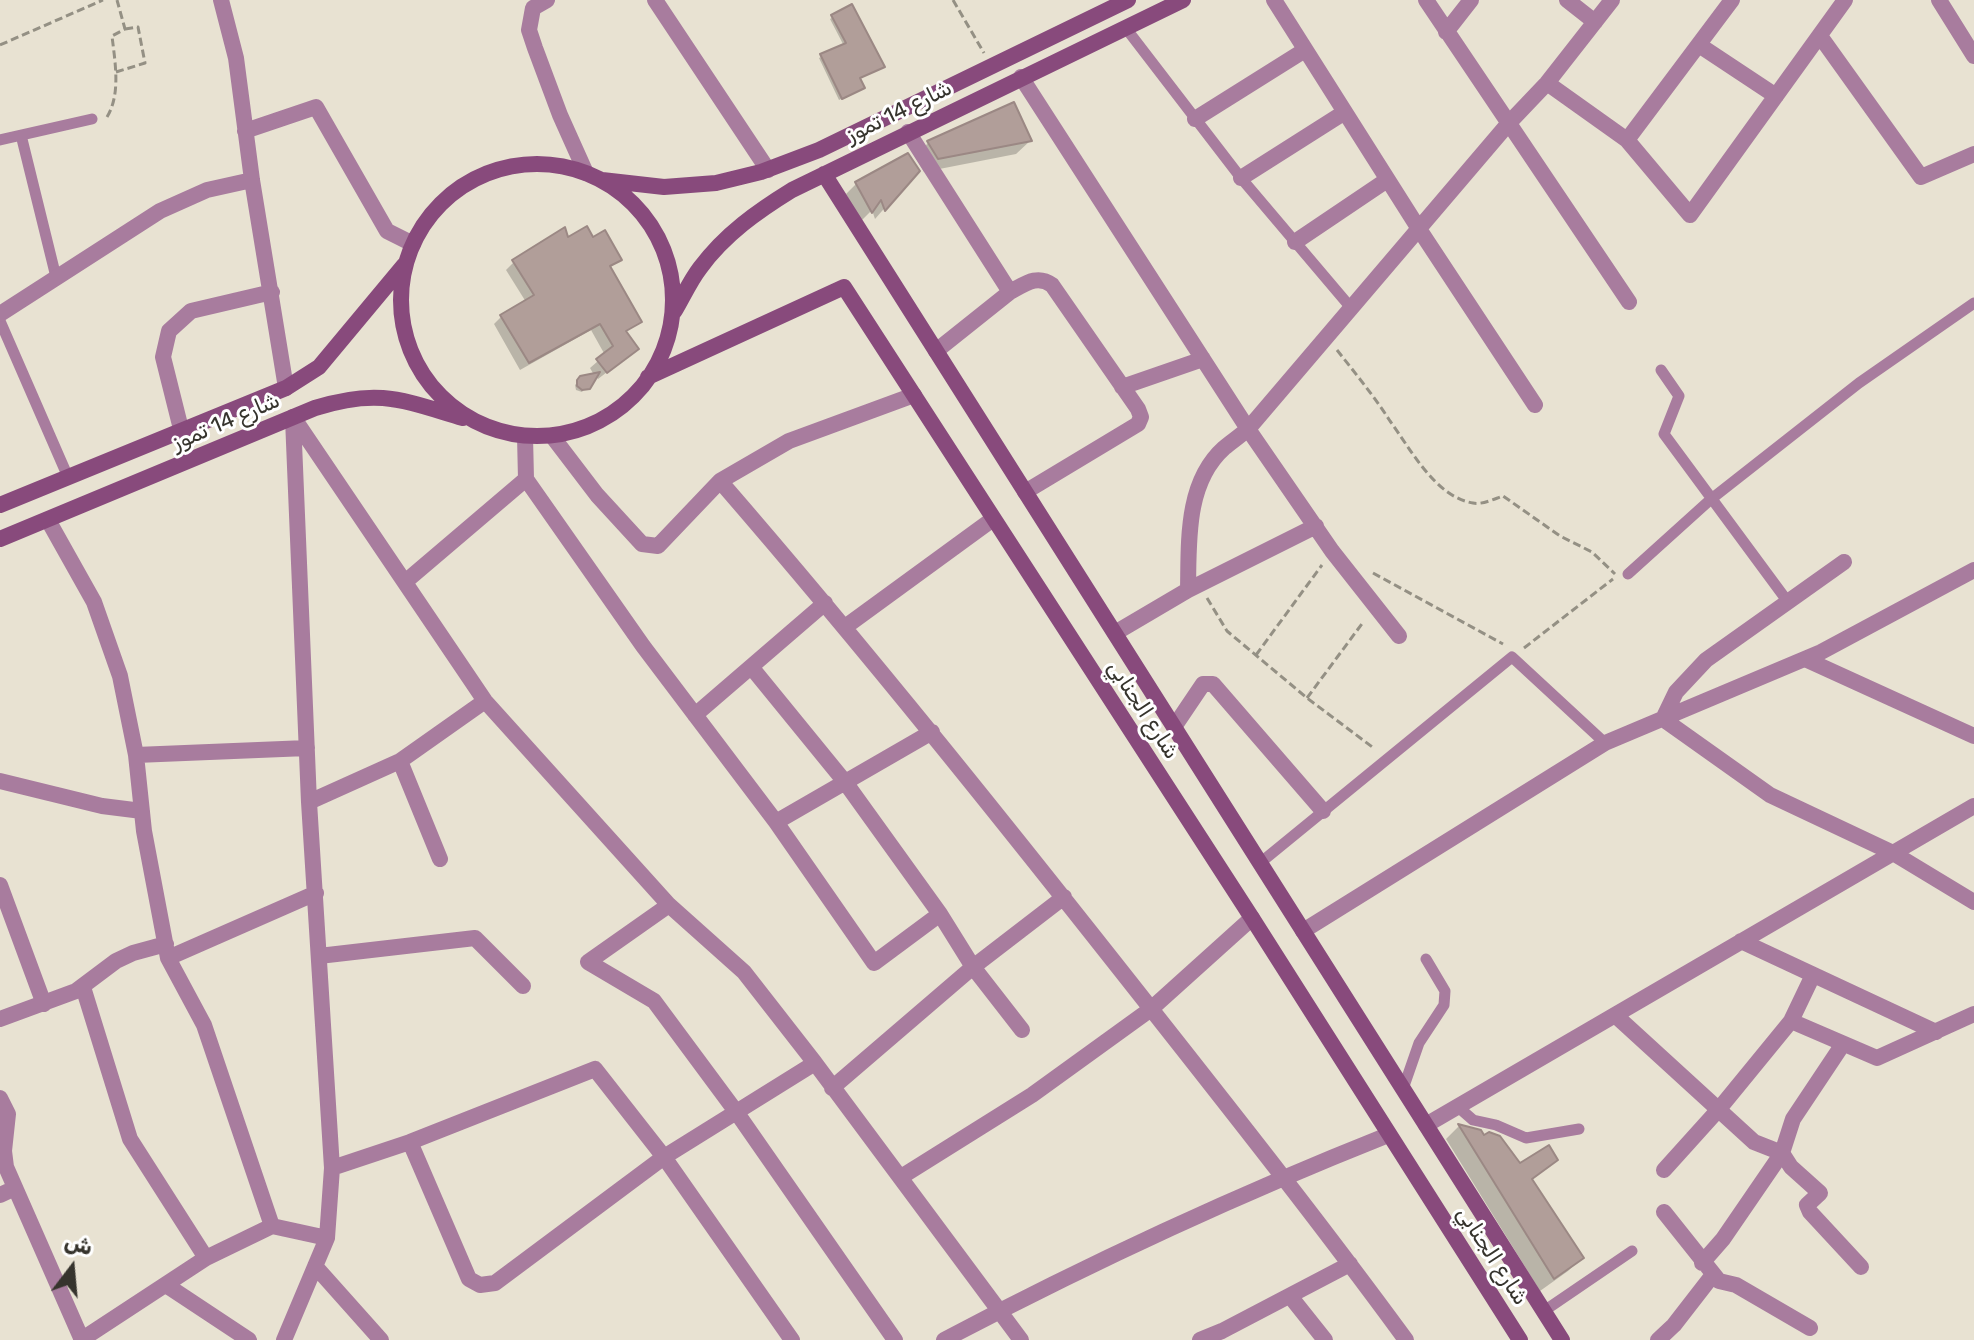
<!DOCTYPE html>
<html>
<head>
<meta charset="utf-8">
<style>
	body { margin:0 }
	#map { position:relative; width:1974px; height:1340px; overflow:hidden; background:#e8e2d2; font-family:Rubik,"Noto Naskh Arabic",sans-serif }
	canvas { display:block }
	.north { position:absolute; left:32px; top:1228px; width:80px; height:80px; -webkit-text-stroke:6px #fff; paint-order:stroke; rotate:16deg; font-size:22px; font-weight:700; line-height:32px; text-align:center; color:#36342d }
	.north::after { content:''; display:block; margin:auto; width:28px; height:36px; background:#36342d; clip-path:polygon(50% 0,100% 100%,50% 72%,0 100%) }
</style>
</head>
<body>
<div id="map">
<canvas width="1974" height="1340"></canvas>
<div class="north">ش</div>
</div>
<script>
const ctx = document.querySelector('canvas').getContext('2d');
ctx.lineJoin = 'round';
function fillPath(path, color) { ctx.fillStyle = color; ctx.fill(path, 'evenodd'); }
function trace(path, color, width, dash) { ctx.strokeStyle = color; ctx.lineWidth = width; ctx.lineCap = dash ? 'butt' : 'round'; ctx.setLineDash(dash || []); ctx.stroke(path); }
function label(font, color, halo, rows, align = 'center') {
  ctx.font = font + ' Rubik,"Noto Naskh Arabic",sans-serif'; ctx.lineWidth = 6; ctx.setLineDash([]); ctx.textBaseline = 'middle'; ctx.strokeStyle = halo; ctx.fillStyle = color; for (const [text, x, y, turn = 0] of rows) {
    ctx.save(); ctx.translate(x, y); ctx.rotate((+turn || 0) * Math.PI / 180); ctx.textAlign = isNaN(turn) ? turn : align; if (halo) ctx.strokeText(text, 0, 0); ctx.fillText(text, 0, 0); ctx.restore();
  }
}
const shadow = new Path2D(`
	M851 6 860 90 839 100 819 58 844 46 830 19Z
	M1013 104 1030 141 1016 154 924 172 915 157 928 143Z
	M917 171 875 219 872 210 861 221 846 194 856 184Z
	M567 240H592L619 259 609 269 640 321 625 333 637 349 598 379 595 375 582 392 576 390 575 385 583 377 594 375 590 368 605 355 591 330 520 370 494 324 502 316 526 302 506 270 514 262Z
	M1459 1126 1480 1132 1520 1165 1556 1159 1531 1181 1581 1258 1568 1271 1540 1291 1446 1139Z`);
const building = new Path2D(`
	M852 4 885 67 860 78 865 88 842 99 820 54 846 43 831 15Z
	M1014 102 1032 141 938 159 927 141Z
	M908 153 920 171 885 211 881 200 872 213 855 182Z
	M587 226 593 237 605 230 622 260 610 266 642 322 626 331 639 349 607 373 596 359 613 346 600 324 529 363 500 315 534 295 512 260 565 227 568 237Z
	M600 372 590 389 582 390 577 386V380L580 376Z
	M1458 1124 1481 1130 1484 1135 1489 1132 1500 1136 1520 1163 1549 1145 1558 1160 1532 1179 1584 1258 1554 1279Z`);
const path = new Path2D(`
	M953 0 984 53
	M0 45 103 0
	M116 72 145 63 138 27 125 29
	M107 117C121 94 115 62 112 36L125 29 117 0
	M1337 350C1355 373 1374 396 1390 421 1410 448 1435 497 1473 503 1482 505 1494 499 1503 496L1560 536 1592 552 1615 574
	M1373 573 1503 644
	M1207 598 1227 631 1307 698 1375 749
	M1524 648 1613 579
	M1256 655 1322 565
	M1307 698 1364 621`);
const lane = new Path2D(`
	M1125 27 1241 178 1352 309
	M21 135 56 277
	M0 140 92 119
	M0 321 68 477
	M1661 370 1679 396 1664 434 1788 602
	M1628 574 1710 500 1859 383 1974 303
	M1260 863 1512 657 1605 743
	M1403 1089 1419 1043 1444 1005 1445 991 1426 959
	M1457 1106 1473 1120 1496 1125 1526 1138 1579 1129
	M1544 1311 1632 1251`);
const street = new Path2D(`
	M221 0 236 58 252 180 286 388
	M547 0 533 8 529 30 535 48 560 115 586 173
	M655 0 768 170
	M1274 0 1419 229 1535 405
	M1426 0 1629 302
	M1567 0 1595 22
	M1939 0 1974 56
	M1446 32 1471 0
	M1820 36 1921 177 1974 154
	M1699 45 1776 96
	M1021 77 1248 429 1332 551 1399 636
	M1547 83 1627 140 1690 215 1845 0
	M1195 119 1305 50
	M245 131 316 107 387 231 413 244
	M908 132 1010 292 936 351
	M1627 140 1732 0
	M1241 178 1345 112
	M1295 242 1387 180
	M1010 292C1025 284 1037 274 1052 285L1138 409 1141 417 1138 424 1025 492
	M0 314 160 211 207 190 252 180
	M1122 387 1203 359
	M293 417 485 701 669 905 744 972 815 1063 1021 1340
	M181 429 163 357 169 331 191 311 272 292
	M525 436 526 479 643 646 776 822 874 963 940 914
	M552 436 597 495 642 544 658 546 720 481 789 441 914 395
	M720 481C869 653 1011 831 1152 1010 1238 1119 1324 1228 1406 1340
	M48 520 94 602 120 676 136 755 144 831 168 958 204 1025 272 1226
	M1844 562 1706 660 1676 692 1663 719 1770 795 1893 853 1974 902
	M405 582 526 479
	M1188 590C1189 543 1185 483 1224 448 1231 442 1240 436 1248 429L1508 124 1547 83 1612 0
	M845 627 993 519
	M1115 633 1188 590 1316 526
	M1805 659 1974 736
	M752 668 845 782 940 914 973 967 1022 1030
	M695 715 825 603
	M1174 727 1203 684H1213L1323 811
	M136 755 307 748
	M400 761 440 859
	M0 781 102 806 142 811
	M309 802 400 761 485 701
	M776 822 932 732
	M0 885 44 1004
	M669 905 588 962 654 1001 737 1113 895 1340
	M1303 931 1605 743 1821 652 1974 570
	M1741 941 1936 1032
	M319 956 475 938 523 986
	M168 958 316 893
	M83 987 130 1139 206 1258
	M1615 1015 1754 1142 1782 1153 1791 1167 1820 1193 1807 1205 1810 1212 1861 1267
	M0 1019 76 991 116 961 133 953 166 944
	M1791 1021 1877 1058 1974 1014
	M832 1088 973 967 1064 897
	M0 1098 8 1114 4 1151 6 1167 82 1340
	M1426 1125 1974 806
	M410 1142 469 1279 480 1285 495 1283 664 1157 815 1063
	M332 1168 410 1142 595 1069 664 1157 792 1340
	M1664 1170 1719 1109 1791 1021 1813 975
	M901 1177 1032 1095 1151 1009 1252 918
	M0 1195 15 1188
	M1664 1212 1719 1281 1736 1285 1810 1328
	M1702 1263 1723 1239 1782 1153 1793 1119 1843 1044
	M315 1266 381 1340
	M166 1285 249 1340
	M1290 1296 1325 1340
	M81 1340 206 1258 272 1226 327 1238
	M284 1340 327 1238 332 1168 309 802 293 419
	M944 1340C1088 1264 1237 1195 1388 1135
	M1200 1340 1222 1331 1350 1264
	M1658 1340 1674 1325 1712 1276`);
const secondary = new Path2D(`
	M401 300a136 136 0 1 1 272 0a136 136 0 1 1-272 0Z
	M824 174 1562 1340
	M602 180 664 187 716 183 761 172 819 150 1128 0
	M674 312C683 297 690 281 700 268 725 234 758 211 792 190L1183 0
	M648 377 844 287 1252 918 1520 1340
	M0 505 286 388 319 367 404 265
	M0 539 315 408C379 388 402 400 463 418`);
const streetNames = [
	["شارع 14 تموز",899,112,-26],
	["شارع 14 تموز",226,422,-23],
	["شارع الجنابي",1143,710,57],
	["شارع الجنابي",1492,1256,57]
];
fillPath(shadow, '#0003');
fillPath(building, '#b19e99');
trace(building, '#9b8884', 2);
trace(path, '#949084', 3, [8, 4]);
trace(lane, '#a87c9e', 11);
trace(street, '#a87c9e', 16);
trace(secondary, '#884a7c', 16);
label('22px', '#36342d', '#fff', streetNames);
</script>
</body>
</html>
